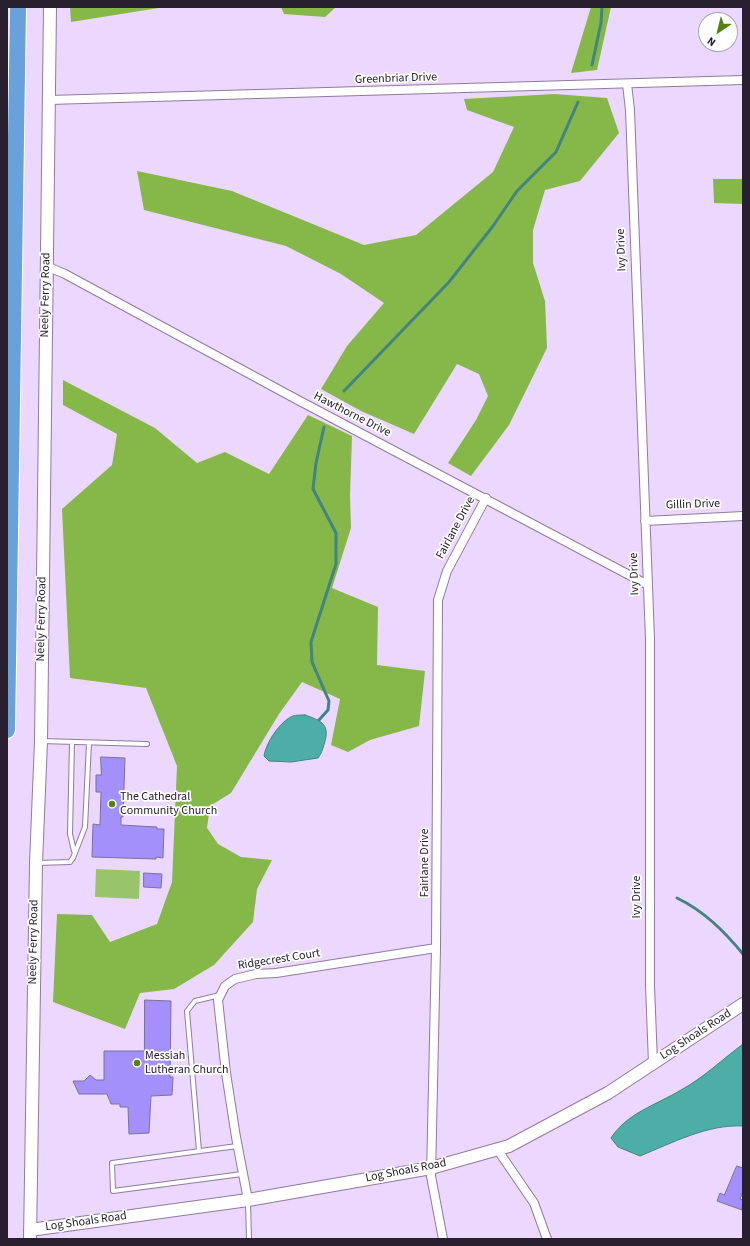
<!DOCTYPE html>
<html>
<head>
<meta charset="utf-8">
<style>
	body { margin:0 }
	#map { position:relative; width:750px; height:1246px; overflow:hidden; background:#ecd7fe; font-family:"Source Sans 3",sans-serif }
	canvas { display:block }
	.frame { position:absolute; inset:0; border:8px solid #28202e; pointer-events:none }
	.north { position:absolute; left:698px; top:12px; width:40px; height:40px; box-sizing:border-box; background:#fff; border:1px solid #a9a6ab; border-radius:50%; rotate:215deg; font-size:11px; font-weight:700; line-height:16px; text-align:center; color:#28202e }
	.north::after { content:''; display:block; margin:auto; width:14px; height:18px; background:#55820d; clip-path:polygon(50% 0,100% 100%,50% 72%,0 100%) }
</style>
</head>
<body>
<div id="map">
<canvas width="750" height="1246"></canvas>
<div class="frame"></div>
<div class="north">N</div>
</div>
<script>
const ctx = document.querySelector('canvas').getContext('2d');
ctx.lineJoin = 'round';
function fillPath(path, color) { ctx.fillStyle = color; ctx.fill(path, 'evenodd'); }
function trace(path, color, width, dash) { ctx.strokeStyle = color; ctx.lineWidth = width; ctx.lineCap = dash ? 'butt' : 'round'; ctx.setLineDash(dash || []); ctx.stroke(path); }
function label(font, color, halo, rows, align = 'center') {
  ctx.font = font + ' "Source Sans 3",sans-serif'; ctx.lineWidth = 3.5; ctx.setLineDash([]); ctx.textBaseline = 'middle'; ctx.strokeStyle = halo; ctx.fillStyle = color; for (const [text, x, y, turn = 0] of rows) {
    ctx.save(); ctx.translate(x, y); ctx.rotate((+turn || 0) * Math.PI / 180); ctx.textAlign = isNaN(turn) ? turn : align; if (halo) ctx.strokeText(text, 0, 0); ctx.fillText(text, 0, 0); ctx.restore();
  }
}
const green = new Path2D(`
	M96 869 140 871 139 899 95 897Z`);
const forest = new Path2D(`
	M70 7H165L71 22Z
	M281 7H336L325 17 284 14Z
	M591 7H611L597 70 571 73Z
	M555 94 607 98 619 133 580 181 545 190 533 230V263L545 301 547 348 509 425 471 476 448 463 476 420 488 396 479 374 457 364 414 434 361 411 321 389 347 346 384 303 341 274 286 246 144 210 137 171 232 191 364 245 416 235 493 172 514 127 467 110 464 99Z
	M713 179H743V204L714 203Z
	M63 380 155 428 197 463 225 452 269 474 308 415 352 436 350 495 351 528 332 588 378 607 377 665 425 671 419 726 370 740 348 752 331 745 340 699 302 682 279 714 231 793 210 806 207 828 218 844 241 857 272 860 257 889 253 922 214 965 174 989 140 993 125 1029 53 1002 57 914 92 915 110 942 157 924 172 882 177 766 146 688 70 678 62 509 112 465 117 434 63 405Z`);
const water = new Path2D(`
	M305 715C319 720 330 723 325 741 323 748 322 753 318 758L291 762 269 761 264 756C266 743 280 721 293 716 296 715 301 715 305 715Z
	M743 1044V1126C708 1124 672 1143 640 1156L618 1147 611 1138C627 1113 656 1105 681 1090 703 1078 723 1059 743 1044Z`);
const stream = new Path2D(`
	M592 65 601 23 602 7
	M344 391 449 282 493 226 517 191 556 152 578 102
	M319 720 328 710 329 701 312 662 311 642 336 564V533L313 489 316 463 324 427
	M677 898C704 911 724 931 743 954`);
const building = new Path2D(`
	M101 757 125 758 123 817H121V825L157 827V829H164L163 858 156 857V859L92 857 93 824 100 825 101 792H96V775H101Z
	M144 873 162 874 161 888 144 887Z
	M145 1000 171 1001 170 1077H173L172 1095 151 1096 149 1133 129 1134 128 1107H120V1104H111L107 1094H79L73 1081H84L90 1075 96 1080H104V1051H144Z
	M737 1166 743 1168V1191L740 1199 743 1200 742 1210 717 1201 720 1193 724 1195Z`);
const lane = new Path2D(`
	M41 741 147 744
	M72 742 70 834 74 851
	M37 863 70 862 73 858 85 827 89 743
	M237 1146 112 1163 113 1191 242 1174
	M199 1151 187 1011 195 1001 220 995
	M248 1202 249 1239`);
const street = new Path2D(`
	M627 84 630 110 650 639V986L653 1063
	M49 100 743 80
	M46 266 65 274 296 399 648 585
	M645 521 743 516
	M497 1149 534 1203 547 1239
	M248 1200 236 1137 226 1073 218 1000 225 986 235 979 256 974 276 973 436 948
	M443 1239 431 1176 436 948 438 600 447 571 486 498`);
const secondary = new Path2D(`
	M30 1230 248 1200 431 1168 509 1146 608 1093 743 1004
	M30 1239 36 863 41 741 50 7`);
const highway = new Path2D(`
	M7 730 18 7`);
const markers = [
	[112,804,4,"#55820d"],
	[137,1063,4,"#55820d"]
];
const streetNames = [
	["Greenbriar Drive",396,79,-2],
	["Ivy Drive",622,250,-92],
	["Neely Ferry Road",46,295,-89],
	["Hawthorne Drive",352,415,27],
	["Gillin Drive",693,505,-2],
	["Fairlane Drive",456,528,-62],
	["Ivy Drive",635,574,-92],
	["Neely Ferry Road",42,619,-89],
	["Fairlane Drive",425,863,-90],
	["Ivy Drive",637,897,-90],
	["Neely Ferry Road",34,942,-89],
	["Ridgecrest Court",279,960,-9],
	["Log Shoals Road",696,1035,-33],
	["Log Shoals Road",406,1171,-11],
	["Log Shoals Road",86,1222,-8]
];
const poiNames = [
	["The Cathedral",120,797],
	["Community Church",120,811],
	["Messiah",145,1056],
	["Lutheran Church",145,1070]
];
fillPath(green, '#99c56a');
fillPath(forest, '#86b849');
fillPath(water, '#4daea8');
trace(water, '#428383', 1);
trace(stream, '#428383', 3);
fillPath(building, '#a390fa');
trace(building, '#777298', 1);
trace(lane, '#8f7b9f', 6);
trace(street, '#8f7b9f', 10);
trace(secondary, '#8f7b9f', 14);
trace(highway, '#fff', 18);
trace(lane, '#fff', 4);
trace(street, '#fff', 8);
trace(secondary, '#fff', 12);
trace(highway, '#69a1da', 16);
for (const [x, y, r, color] of markers) { const dot = new Path2D(); dot.arc(x, y, r, 0, 2 * Math.PI); ctx.fillStyle = color; ctx.fill(dot); trace(dot, '#fff', 1.5); }
label('12px', '#28202e', '#fff', streetNames);
label('12px', '#28202e', '#fff', poiNames, 'left');
</script>
</body>
</html>
